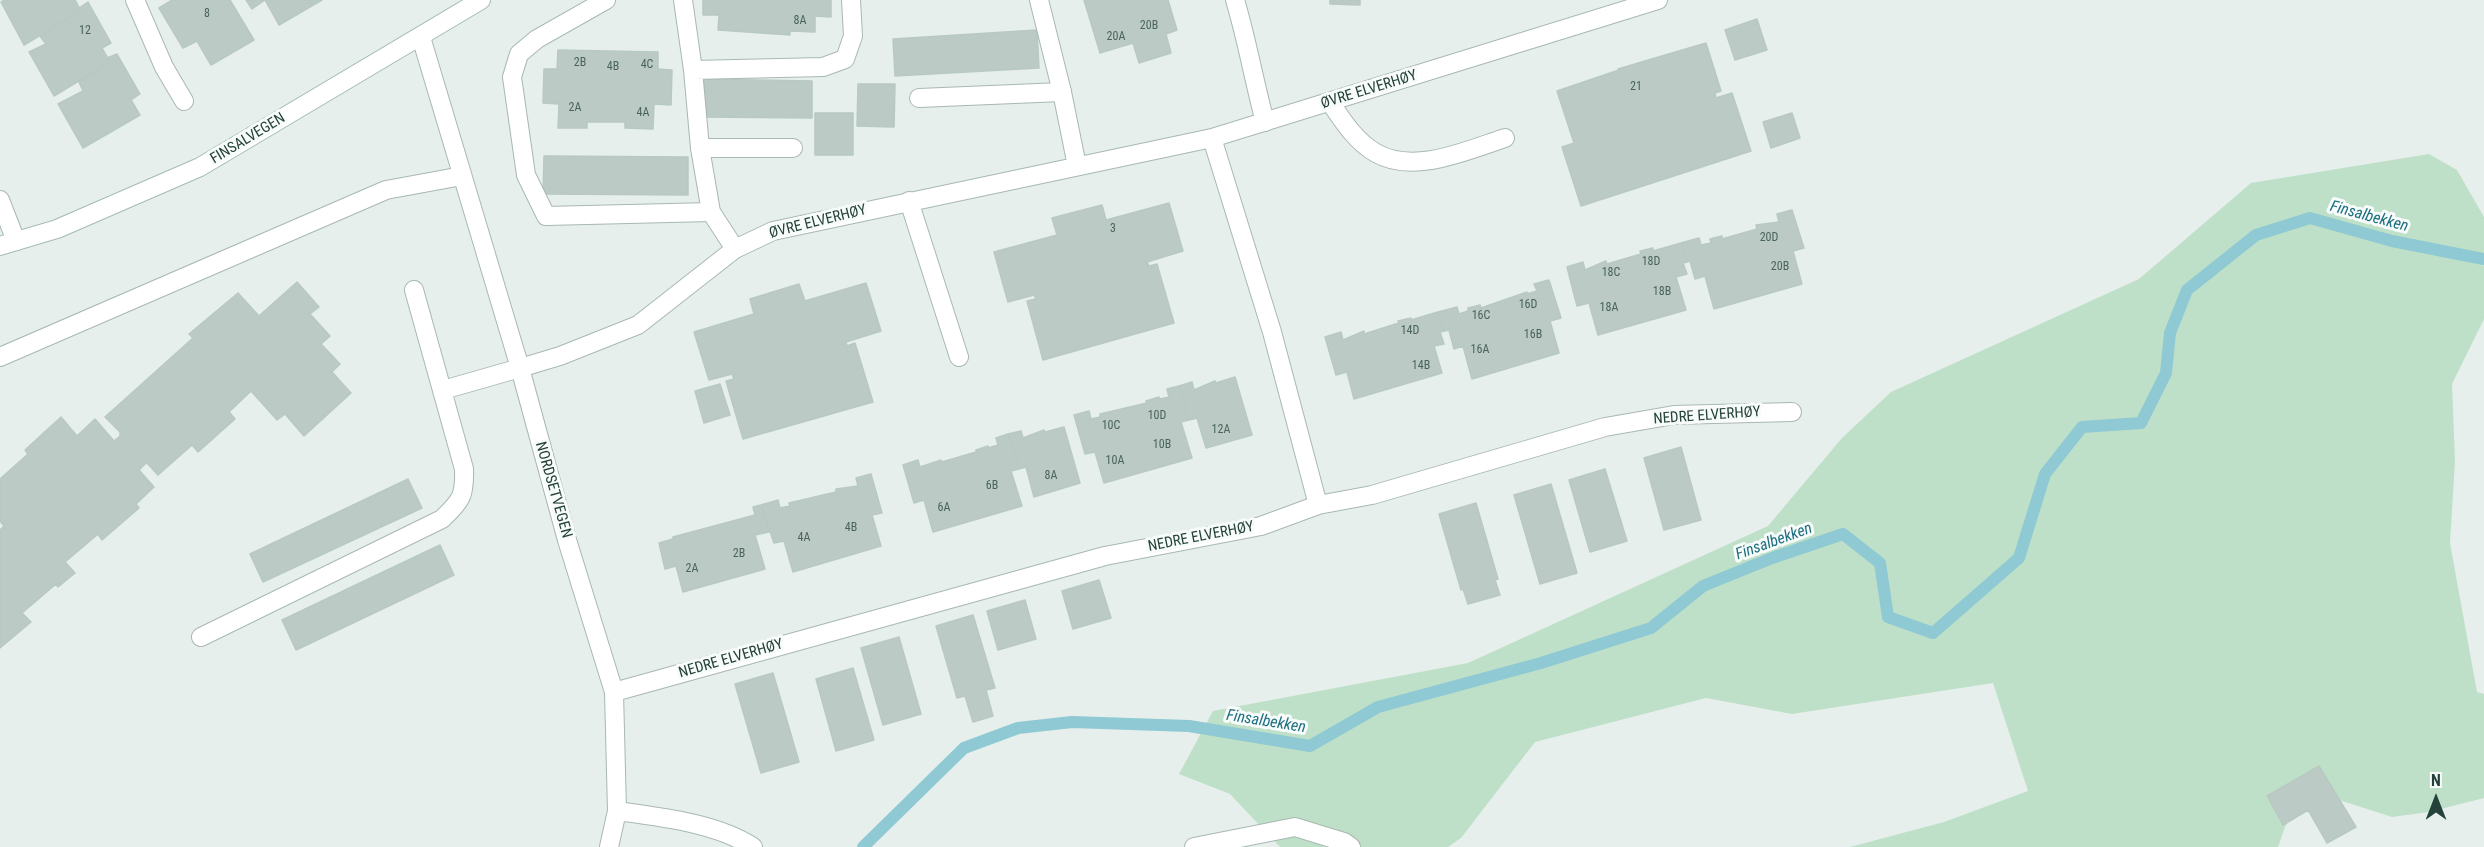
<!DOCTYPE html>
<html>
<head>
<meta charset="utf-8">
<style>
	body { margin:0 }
	#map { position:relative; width:2484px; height:847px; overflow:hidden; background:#e6efeb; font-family:"Roboto Condensed",sans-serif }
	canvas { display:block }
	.north { position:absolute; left:2406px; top:769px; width:60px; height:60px; -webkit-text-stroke:4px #f7fbf9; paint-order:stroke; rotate:0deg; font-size:16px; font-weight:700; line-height:24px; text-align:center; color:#24423a }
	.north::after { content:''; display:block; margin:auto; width:21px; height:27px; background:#24423a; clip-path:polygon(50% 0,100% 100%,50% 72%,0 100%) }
</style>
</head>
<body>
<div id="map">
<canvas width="2484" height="847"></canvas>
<div class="north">N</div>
</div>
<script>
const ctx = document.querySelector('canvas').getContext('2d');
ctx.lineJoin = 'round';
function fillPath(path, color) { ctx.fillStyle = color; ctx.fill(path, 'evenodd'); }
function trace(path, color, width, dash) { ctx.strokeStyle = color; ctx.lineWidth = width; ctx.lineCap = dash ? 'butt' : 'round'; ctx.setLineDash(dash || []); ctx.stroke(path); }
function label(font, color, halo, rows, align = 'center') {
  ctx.font = font + ' "Roboto Condensed",sans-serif'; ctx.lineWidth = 6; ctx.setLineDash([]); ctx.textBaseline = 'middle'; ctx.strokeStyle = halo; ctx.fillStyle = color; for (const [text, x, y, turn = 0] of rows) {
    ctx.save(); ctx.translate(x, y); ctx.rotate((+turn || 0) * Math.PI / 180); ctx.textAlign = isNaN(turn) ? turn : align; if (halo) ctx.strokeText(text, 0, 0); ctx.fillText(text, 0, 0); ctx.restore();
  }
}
const green = new Path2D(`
	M2429 154 2457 170 2484 217V319L2452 384 2455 461 2450 543 2477 692 2484 694V798L2429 812 2392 817 2308 790 2285 827 2278 847H1850L1944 822 2028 791 1993 683 1792 714 1706 698 1535 742 1461 838 1448 847H1280L1230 794 1179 774 1213 711 1468 663 1768 526 1842 438 1891 392 2139 279 2251 183Z`);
const stream = new Path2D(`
	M863 847 964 748 1018 728 1072 722 1189 726 1310 746 1378 707 1541 663 1651 628 1703 586 1772 558 1843 534 1880 563 1888 617 1933 633 2019 558 2045 474 2082 427 2141 423 2166 373 2170 333 2187 290 2256 235 2310 218 2392 241 2484 259`);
const building = new Path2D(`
	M5 0H75L81 11 24 45 1 2Z
	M172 0H230L254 40 211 65 197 41 183 48 159 8Z
	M246 0H322L279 25 265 0 252 9Z
	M703 0H831V17L815 16V32L790 31V35L718 30 719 15H703Z
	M1084 0H1168L1177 30 1166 34 1171 53 1139 63 1133 43 1100 53Z
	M1330 0H1360V5L1330 4Z
	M88 2 111 43 102 48 110 62 54 96 29 52 46 44 40 36 81 11 79 8Z
	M1757 19 1767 50 1735 60 1725 30Z
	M1037 30 1039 68 895 76 893 39Z
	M1706 43 1721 91 1715 93 1716 98 1732 93 1751 151 1581 206 1562 147 1574 143 1557 91 1619 70 1618 69Z
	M558 50 658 52V69L672 70 671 105 654 104 653 129 625 128V122H587V128H558L559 104 543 103 544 69H557Z
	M117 54 140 94 131 100 140 115 83 148 58 104 83 91 79 82 110 62 107 58Z
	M703 79 812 81V118L702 117Z
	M858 84H895L894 127 857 126Z
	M815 113H853V155H815Z
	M1792 113 1800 138 1771 148 1763 122Z
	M544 156 688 157V195L543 194Z
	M1169 203 1183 251 1147 262 1149 266 1157 264 1174 323 1043 360 1027 301 1036 299 1034 295 1008 302 994 252 1057 235 1052 218 1102 205 1106 220Z
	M1792 210 1804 248 1793 251 1802 284 1714 309 1705 276 1695 279 1690 261 1687 262 1681 243 1699 238 1701 245 1711 243 1710 239 1722 236V239L1757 229 1756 225 1779 222 1777 214Z
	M1681 243 1687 262 1683 263 1687 274 1676 277 1686 310 1598 335 1589 303 1577 306 1567 267 1583 262 1585 270 1606 261 1607 264 1641 254 1640 251 1653 248V251Z
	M1549 280 1561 318 1550 321 1559 353 1472 379 1463 346 1454 349 1449 330 1445 331 1438 312 1457 307 1459 314 1468 311V308L1480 305 1481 308 1527 292V294L1537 291 1534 284Z
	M297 282 319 307 310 314 330 336 321 344 340 364 332 372 351 393 304 436 285 414 277 420 251 391 229 412 235 419 198 452 192 445 158 475 147 463 145 464 139 470 154 487 136 504 139 508 102 540 98 534 65 562 75 573 58 587 56 584 22 613 31 622 0 648V530L4 526 0 521V479L28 454 25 450 61 417 77 436 95 419 114 441 120 436V432L105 417 193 338 189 334 238 293 259 316Z
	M866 283 881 331 846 342 847 346 855 343 873 402 743 439 726 381 734 379 732 374 709 380 694 332 754 314 750 299 799 284 805 301Z
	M1438 312 1445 331 1440 332 1444 344 1434 346 1442 373 1354 399 1347 372 1336 375 1325 337 1341 332 1343 340 1364 331V334L1399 323 1398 321 1411 318V320Z
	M1235 377 1252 435 1206 448 1197 418 1189 420 1179 386 1192 382 1194 390 1215 381 1216 383Z
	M720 384 730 415 704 423 695 391Z
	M1179 386 1189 420 1181 422 1192 458 1104 483 1095 452 1085 454 1074 415 1089 411 1091 419 1100 417V414L1147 403 1146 401 1159 397 1160 399 1169 397 1167 389Z
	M1064 427 1080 483 1034 497 1026 467 1019 469 1008 434 1021 431 1023 438 1044 430 1045 432Z
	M1008 434 1019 469 1011 471 1022 506 933 532 924 500 914 503 903 465 918 460 920 467 941 460 942 462 976 452V450L988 446V448L998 445 996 438Z
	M1681 447 1701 520 1664 530 1644 458Z
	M1605 469 1627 541 1590 552 1569 480Z
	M871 474 882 513 872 515 881 546 793 572 784 541 774 543 761 505 778 500 780 508 790 506 789 503 836 492V489L858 486 856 478Z
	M408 479 422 508 263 582 250 554Z
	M1551 484 1577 573 1540 584 1514 495Z
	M1476 503 1498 579 1495 580 1500 595 1468 604 1463 589 1461 590 1439 514Z
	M761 505 769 532 755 535 765 569 683 592 676 566 665 569 659 543 673 539V537L755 515 753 507Z
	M440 545 454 575 296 650 282 620Z
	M1099 580 1111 618 1073 629 1062 591Z
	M1025 600 1036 639 998 650 987 611Z
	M973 615 995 688 986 690 993 716 973 722 965 696 957 698 936 626Z
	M899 637 921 714 883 725 861 648Z
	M853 668 874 740 836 751 816 679Z
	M773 673 799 762 761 773 735 684Z
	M2319 766 2356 827 2327 843 2308 810 2283 825 2267 796Z`);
const lane = new Path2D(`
	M135 0 164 67 184 101
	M1235 0C1247 40 1254 81 1265 122
	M919 98 1062 92
	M1330 102C1342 120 1356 142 1376 153 1414 175 1468 150 1505 138
	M0 200 16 241
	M909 201 959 357
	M735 249 711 212 700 148H793
	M0 357 386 190 462 176
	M443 390 520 368
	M201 637 442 519C461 501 465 496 464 469L414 290
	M1194 847 1295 827 1344 842 1351 847`);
const street = new Path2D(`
	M606 0 537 39 519 54 512 77 526 175 546 216 711 212
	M683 0 693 70 700 148
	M1039 0 1062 92 1077 166
	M421 37 520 368 567 540 614 692 617 811C660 817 716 823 753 847
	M693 70 823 67 845 59 853 36 851 0
	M1212 138 1272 332 1318 505
	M520 368 560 356 638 325 735 249 773 231 1212 138 1658 0
	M614 692 1105 556 1261 526 1318 505 1372 495 1605 427 1674 415 1792 412
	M609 847 617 811`);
const secondary = new Path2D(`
	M0 246 57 229 200 167 481 0`);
const numberNames = [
	["8",207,14],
	["8A",800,21],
	["20B",1149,26],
	["12",85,31],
	["20A",1116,37],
	["2B",580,63],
	["4C",647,65],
	["4B",613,67],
	["21",1636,87],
	["2A",575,108],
	["4A",643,113],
	["3",1113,229],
	["20D",1769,238],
	["18D",1651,262],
	["20B",1780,267],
	["18C",1611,273],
	["18B",1662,292],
	["16D",1528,305],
	["18A",1609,308],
	["16C",1481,316],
	["14D",1410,331],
	["16B",1533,335],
	["16A",1480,350],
	["14B",1421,366],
	["10D",1157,416],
	["10C",1111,426],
	["12A",1221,430],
	["10B",1162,445],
	["10A",1115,461],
	["8A",1051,476],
	["6B",992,486],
	["6A",944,508],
	["4B",851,528],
	["4A",804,538],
	["2B",739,554],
	["2A",692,569]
];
const streetNames = [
	["ØVRE ELVERHØY",1369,90,-17],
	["FINSALVEGEN",248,139,-31],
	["ØVRE ELVERHØY",818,222,-14],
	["NEDRE ELVERHØY",1707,416,-4],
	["NORDSETVEGEN",553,490,74],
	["NEDRE ELVERHØY",1201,537,-11],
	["NEDRE ELVERHØY",731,659,-16]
];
const waterNames = [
	["Finsalbekken",2369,217,15],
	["Finsalbekken",1774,542,-20],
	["Finsalbekken",1266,722,9]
];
fillPath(green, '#bfe0c8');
trace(stream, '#8ec9d4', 12);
fillPath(building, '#bbcac4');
trace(building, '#b8c9c2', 1.5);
trace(lane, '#a8b8b2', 20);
trace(street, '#a8b8b2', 20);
trace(secondary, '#a4bbb3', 20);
trace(lane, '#fff', 18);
trace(street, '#fff', 18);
trace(secondary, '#fff', 18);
label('12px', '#4a645c', null, numberNames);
label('15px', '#24423a', '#f7fbf9', streetNames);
label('italic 16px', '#1c6f80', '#f7fbf9', waterNames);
</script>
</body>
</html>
